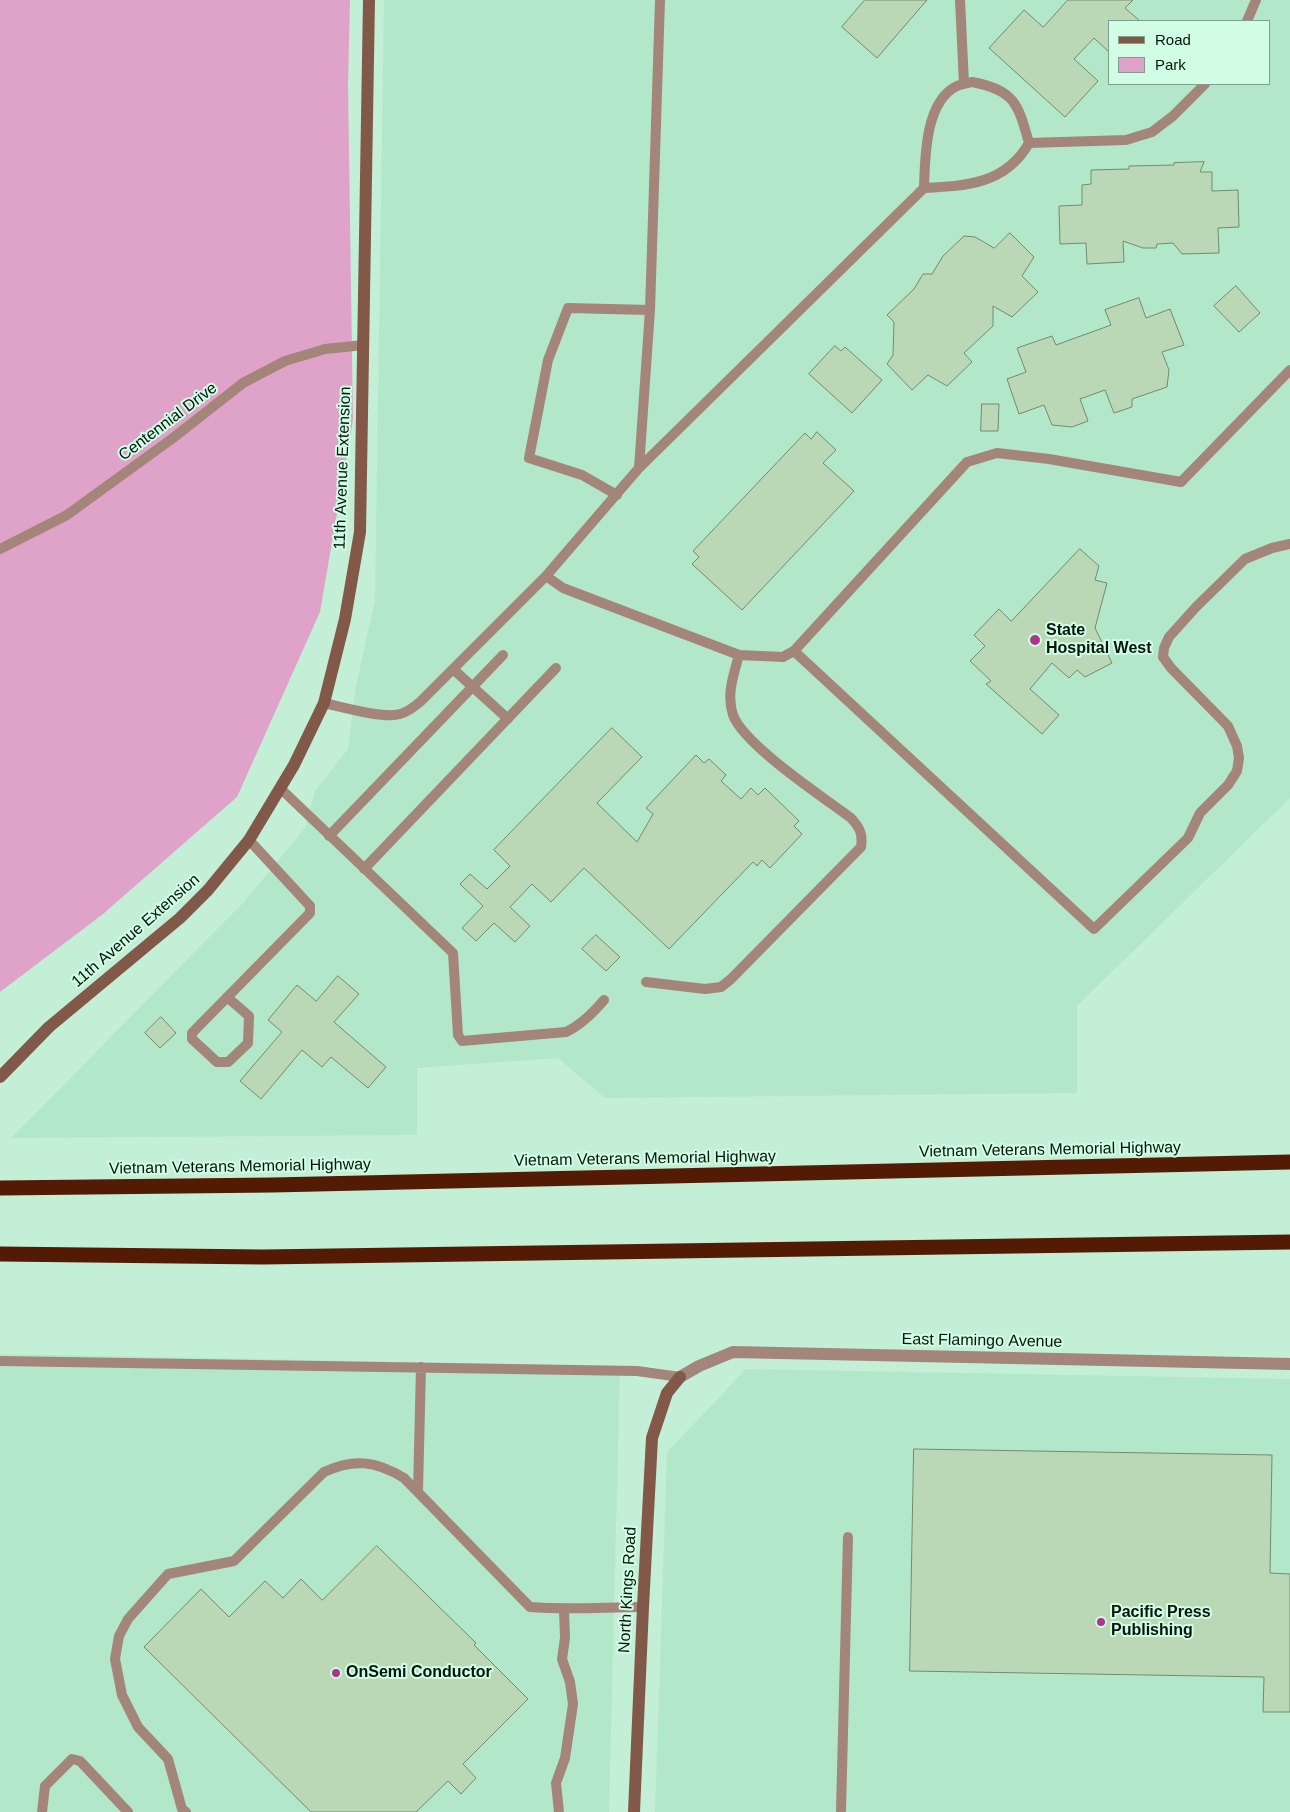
<!DOCTYPE html>
<html>
<head>
<meta charset="utf-8">
<style>
	body { margin:0 }
	#map { position:relative; width:1290px; height:1812px; overflow:hidden; background:#c3efd7; font-family:Arial,sans-serif }
	canvas { display:block }
	.legend { position:absolute; left:1108px; top:20px; width:162px; height:65px; box-sizing:border-box; background:#d0fde4; border:1px solid #7fa08e; margin:0; padding:6px 9px; list-style:none; font-size:15px; color:#05150d }
	.legend li { display:flex; align-items:center; gap:10px; height:25px }
	.legend b { width:25px; border:1px solid #7fa08e }
</style>
</head>
<body>
<div id="map">
<canvas width="1290" height="1812"></canvas>
<ul class="legend">
<li><b style="height:6px;background:#825849"></b>Road</li>
<li><b style="height:14px;background:#dfa2c9"></b>Park</li>
</ul>
</div>
<script>
const ctx = document.querySelector('canvas').getContext('2d');
ctx.lineJoin = 'round';
function fillPath(path, color) { ctx.fillStyle = color; ctx.fill(path, 'evenodd'); }
function trace(path, color, width, dash) { ctx.strokeStyle = color; ctx.lineWidth = width; ctx.lineCap = dash ? 'butt' : 'round'; ctx.setLineDash(dash || []); ctx.stroke(path); }
function label(font, color, halo, rows, align = 'center') {
  ctx.font = font + ' Arial,sans-serif'; ctx.lineWidth = 4; ctx.setLineDash([]); ctx.textBaseline = 'middle'; ctx.strokeStyle = halo; ctx.fillStyle = color; for (const [text, x, y, turn = 0] of rows) {
    ctx.save(); ctx.translate(x, y); ctx.rotate((+turn || 0) * Math.PI / 180); ctx.textAlign = isNaN(turn) ? turn : align; if (halo) ctx.strokeText(text, 0, 0); ctx.fillText(text, 0, 0); ctx.restore();
  }
}
const built = new Path2D(`
	M384 0H1290V798L1077 1006V1093L605 1098 558 1058 417 1068V1135L11 1138 244 902 305 828 315 791 348 749 356 686 375 600ZM1109 21H1269V84H1109Z
	M0 1354 620 1366 609 1812H0Z
	M746 1369 1290 1379V1812H655L667 1452Z`);
const green = new Path2D(`
	M0 0H350L348 85 353 420 320 612 237 797 103 914 0 992Z`);
const building = new Path2D(`
	M865 0H927L877 58 842 27Z
	M1068 0H1133L1125 8 1140 21H1109V52L1094 38 1074 59 1098 81 1065 117 989 48 1024 10 1043 27Z
	M1204 162 1200 172H1212V191L1238 190 1239 227 1218 228 1219 253 1182 254 1173 243 1157 244 1156 248H1143L1123 241 1124 262 1087 264 1086 243 1060 244 1059 206 1082 205V185L1091 184V170L1129 169V166L1174 165V163Z
	M1010 233 1034 257 1022 276 1038 292 1012 317 993 306V326L964 353 972 362 947 386 928 375 912 390 887 364 893 355 894 322 887 315 914 289 923 274H932L943 256 964 236 975 237 994 248Z
	M1236 286 1260 313 1239 332 1214 306Z
	M1139 298 1146 318 1170 309 1184 345 1162 352 1169 370 1167 387 1132 399V407L1114 413 1105 390 1080 399 1088 421 1072 427 1052 425 1044 405 1019 414 1007 379 1026 372 1017 348 1052 336 1056 345 1111 325 1105 310Z
	M835 346 841 351 845 347 882 380 852 413 809 374Z
	M982 404H999L998 431H981Z
	M817 432 836 450 823 463 854 491 742 610 692 564 699 557 693 551 805 433 811 439Z
	M1080 549 1099 566 1095 580 1107 583 1095 628 1112 663 1085 677 1077 670 1069 678 1052 663 1030 689 1059 715 1042 734 986 684 991 681 970 661 985 646 974 635 999 609 1011 621Z
	M612 728 642 757 597 803 637 842 653 814 646 808 696 755 704 763 709 759 726 775 721 781 741 799 751 788 758 795 765 788 799 821 794 826 802 834 770 868 762 860 757 866 753 862 669 949 584 868 551 902 532 884 510 907 530 926 515 942 494 923 476 941 462 928 483 906 460 884 470 874 487 889 510 866 494 850Z
	M596 935 620 957 606 971 582 949Z
	M338 976 359 994 334 1022 386 1067 368 1088 331 1057 322 1067 302 1050 261 1099 240 1081 282 1032 268 1020 297 985 316 1001Z
	M161 1017 176 1033 160 1048 145 1033Z
	M914 1449 1272 1455 1270 1573 1290 1574V1712H1263L1264 1677 910 1671Z
	M377 1546 476 1643 474 1645 528 1699 463 1764 476 1778 461 1794 448 1781 416 1812H311L144 1647 201 1589 229 1617 265 1581 283 1598 301 1579 322 1600Z`);
const lane = new Path2D(`
	M960 0 964 84
	M1247 21 1256 0
	M972 82C1015 90 1018 104 1029 143 1006 184 966 186 924 188 925 158 925 101 957 86 962 84 968 83 972 82Z
	M1029 143 1126 140 1152 132 1173 116 1205 84
	M639 468 650 310 660 0
	M617 495 582 475 529 458 548 360 568 308 650 310
	M0 549 67 515 173 438 243 383 285 361 325 349 364 345
	M546 576 639 468 924 188
	M794 651 967 462 997 453 1049 459 1181 482 1290 370
	M453 669 508 719
	M324 703C342 707 384 719 400 714 408 712 414 707 420 702L546 576 563 588 739 655 783 657 794 651 1094 929 1188 838 1200 813 1228 785 1237 771 1239 758 1237 746 1228 726 1171 668 1163 657 1164 648 1169 637 1196 607 1245 559 1272 548 1290 544
	M281 789 453 953 458 1035 462 1041 566 1032C581 1025 593 1013 604 1000
	M329 836 503 655
	M364 869 556 668
	M646 982 705 989 721 987 731 979 861 847C863 834 860 828 851 818 823 797 744 745 733 715 726 694 734 674 739 655
	M227 997 249 1016 248 1043 228 1062H217L192 1039V1033L310 913V906L249 840
	M0 1361 637 1371 680 1377
	M418 1491 421 1367
	M841 1810 848 1537
	M42 1812 45 1786 72 1759 80 1761 128 1812
	M186 1812 182 1809 168 1759 138 1727 122 1695 115 1659 119 1636 128 1619 168 1574 234 1561 324 1472C354 1458 376 1461 404 1478L530 1607C568 1610 605 1607 643 1607
	M559 1812 556 1783 565 1758 573 1704 570 1682 562 1659 565 1638 564 1610`);
const street = new Path2D(`
	M680 1377 699 1366 733 1352 1290 1364`);
const secondary = new Path2D(`
	M0 1077 49 1027 180 918 208 890 249 840 294 765 324 703 345 619 360 532 369 0
	M634 1812 643 1607 652 1438 667 1393 680 1377`);
const highway = new Path2D(`
	M0 1188 273 1185 1290 1162
	M0 1254 263 1257 1290 1242`);
const markers = [
	[1035,640,6,"#ad368c"],
	[1101,1622,5,"#ad368c"],
	[336,1673,5,"#ad368c"]
];
const streetNames = [
	["Centennial Drive",168,422,-37],
	["11th Avenue Extension",343,468,-88],
	["11th Avenue Extension",136,931,-41],
	["Vietnam Veterans Memorial Highway",1050,1150,-1],
	["Vietnam Veterans Memorial Highway",645,1159,-1],
	["Vietnam Veterans Memorial Highway",240,1167,-1],
	["East Flamingo Avenue",982,1341,1],
	["North Kings Road",628,1590,-87]
];
const poiNames = [
	["State",1046,631],
	["Hospital West",1046,649],
	["Pacific Press",1111,1613],
	["Publishing",1111,1631],
	["OnSemi Conductor",346,1673]
];
fillPath(built, '#b3e7ca');
fillPath(green, '#dfa2c9');
fillPath(building, '#bbd8b6');
trace(building, '#718c6d', 1);
trace(lane, '#a3857a', 10);
trace(street, '#a3857a', 12);
trace(secondary, '#825849', 12);
trace(highway, '#541b04', 15);
for (const [x, y, r, color] of markers) { const dot = new Path2D(); dot.arc(x, y, r, 0, 2 * Math.PI); ctx.fillStyle = color; ctx.fill(dot); trace(dot, '#d0fde4', 2); }
label('16px', '#05150d', '#d0fde4', streetNames);
label('bold 16px', '#05150d', '#d0fde4', poiNames, 'left');
</script>
</body>
</html>
